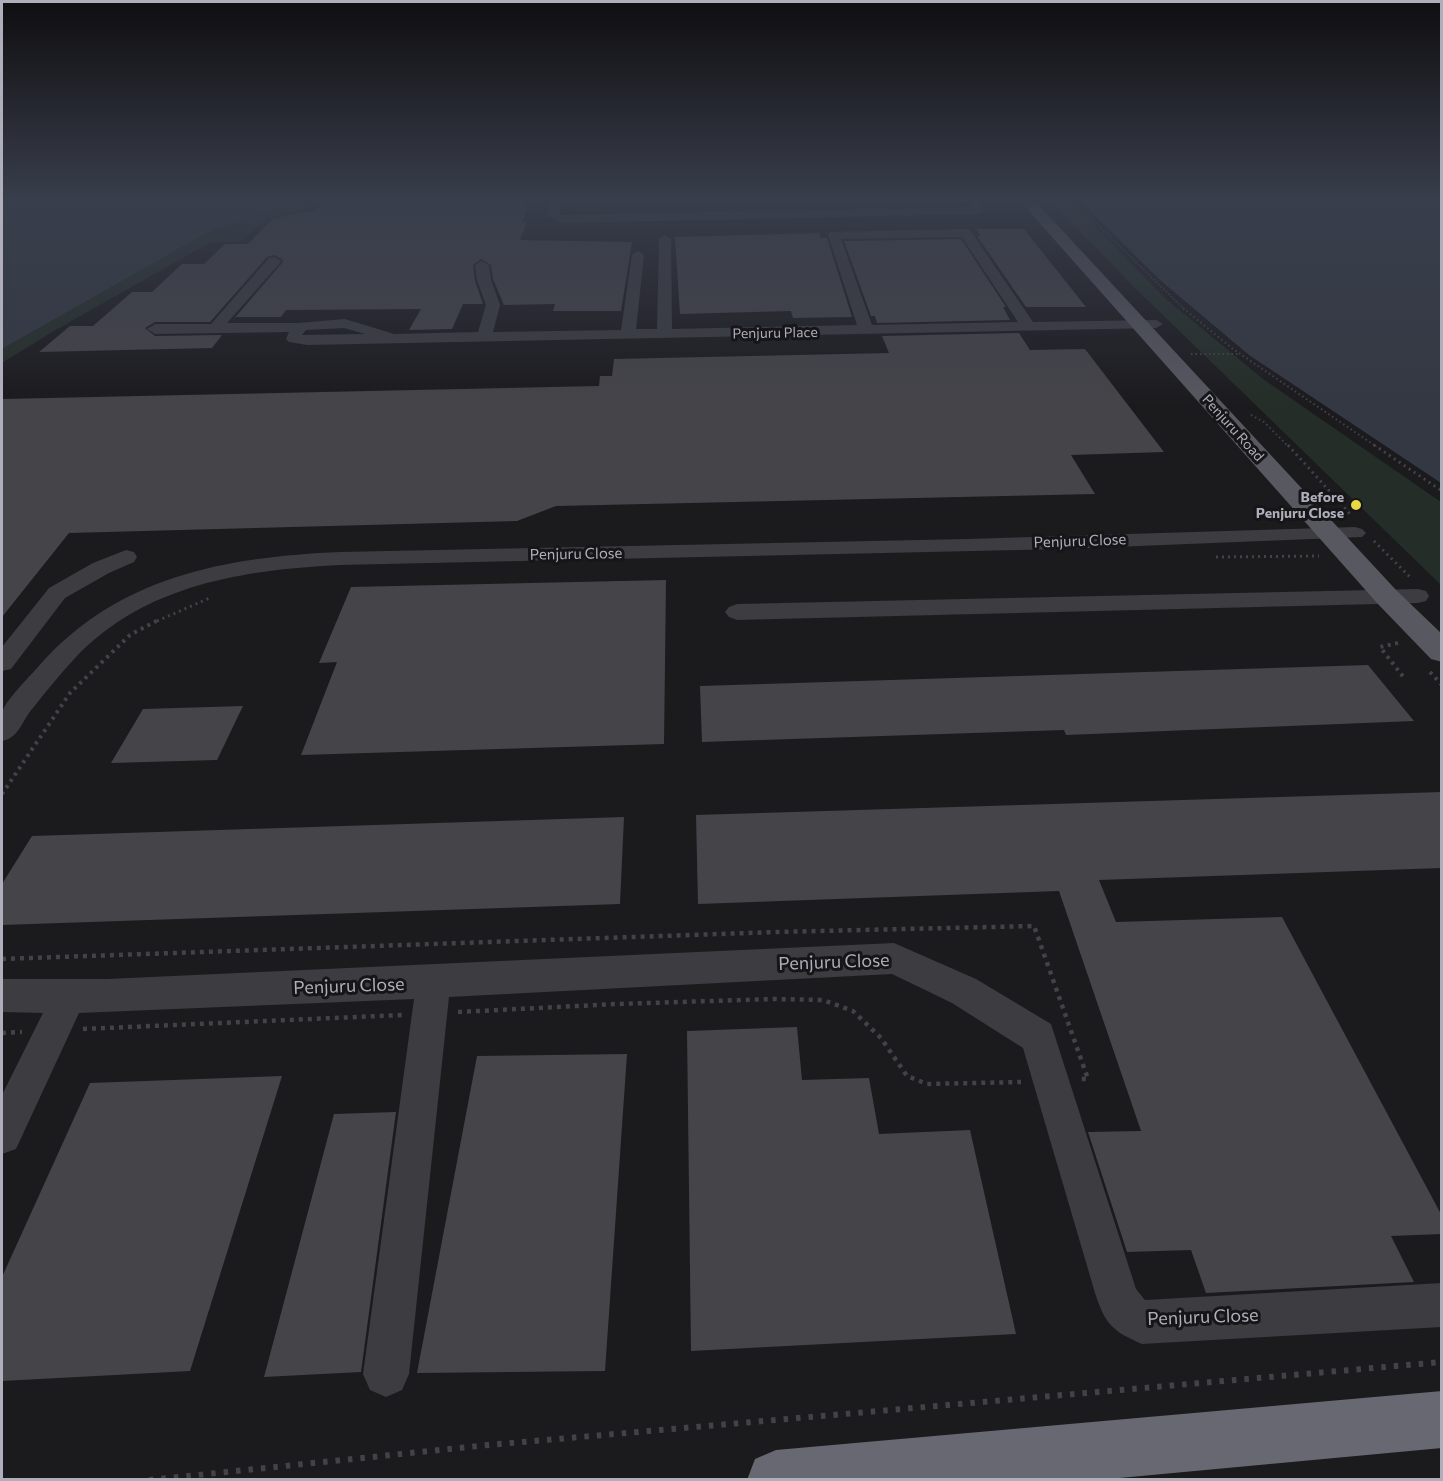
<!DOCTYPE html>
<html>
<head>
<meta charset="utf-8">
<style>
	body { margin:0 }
	#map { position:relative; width:1443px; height:1481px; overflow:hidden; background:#1b1a1d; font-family:Commissioner,sans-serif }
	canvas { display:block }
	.frame { position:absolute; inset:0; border:3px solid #aeafbb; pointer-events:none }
</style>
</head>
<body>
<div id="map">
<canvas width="1443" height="1481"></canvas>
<div class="frame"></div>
</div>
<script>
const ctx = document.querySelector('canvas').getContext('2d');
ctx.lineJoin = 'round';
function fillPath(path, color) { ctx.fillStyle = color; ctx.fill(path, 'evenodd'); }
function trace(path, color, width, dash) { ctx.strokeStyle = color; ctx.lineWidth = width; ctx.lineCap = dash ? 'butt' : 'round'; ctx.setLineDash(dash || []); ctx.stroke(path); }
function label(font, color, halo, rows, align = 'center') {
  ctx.font = font + ' Commissioner,sans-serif'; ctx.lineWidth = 6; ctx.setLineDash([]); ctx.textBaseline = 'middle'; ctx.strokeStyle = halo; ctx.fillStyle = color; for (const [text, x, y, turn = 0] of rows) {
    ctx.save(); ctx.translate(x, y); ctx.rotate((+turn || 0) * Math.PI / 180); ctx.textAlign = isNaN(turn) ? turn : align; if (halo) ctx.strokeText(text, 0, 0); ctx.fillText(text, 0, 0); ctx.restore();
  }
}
const green = new Path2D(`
	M282 201H321L315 206 266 220 240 242H211L52 332 2 363V349L212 230 270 211Z
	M1051 201H1070L1166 299 1263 379 1441 502V585L1131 284Z`);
const water = new Path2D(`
	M2 201H282L270 211 212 230 2 349Z
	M1080 201H1441V483L1249 355 1160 280Z`);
const building = new Path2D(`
	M323 201H526L524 207H528L522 222H527L520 240 632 242 621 311H553L555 304 504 305 493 279 491 265 481 259 473 265 475 281 483 304H463L452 329 409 330 421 309 286 310 281 317H236L232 321 283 262 282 259 274 255 267 257 210 322H155L145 328 155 336 222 335 212 348 39 352 70 326H93L132 292H152L182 264H204L225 244H248L272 219 300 212 314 211Z
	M976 229H1024L1086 307H1026L977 236H981Z
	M819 233 821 238H827L852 317 793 318 791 311 680 314 675 237Z
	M961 239 1006 307H1003L1010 320 877 323 875 316H871L844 241Z
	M1019 333 1030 350 1085 349 1164 452 1071 455 1095 494 556 506 517 521 69 533 2 617V399L599 386 600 376H612L614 359 889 353 882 336Z
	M666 580 664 744 301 755 337 662 319 663 351 587Z
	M1368 665 1414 721 1066 735 1064 730 702 742 700 686Z
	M243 706 217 760 111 763 143 709Z
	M1442 792V868L1099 880 1116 922 1282 917 1442 1216V1234L1391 1236 1414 1282 1206 1293 1191 1250 1127 1252 1088 1132 1141 1131 1059 891 698 904 696 815Z
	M624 817 620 904 2 925V884L32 836Z
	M797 1027 802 1080 869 1078 879 1134 970 1130 1016 1334 691 1351 687 1031Z
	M627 1054 605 1371 417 1373 477 1056Z
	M282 1076 190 1371 2 1381V1277L90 1083Z
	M396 1112 361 1372 264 1377 334 1114Z`);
const pathFar5 = new Path2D(`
	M1073 201 1185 310`);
const pathFar4 = new Path2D(`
	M1183 308 1233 349 1377 447
	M1191 354H1238
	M1251 415 1264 422 1289 447`);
const pathFar3 = new Path2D(`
	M1288 445 1351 515
	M1374 445 1442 491
	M1374 541 1411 578
	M1216 557 1319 556
	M157 621 212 597`);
const pathFar2 = new Path2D(`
	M1398 643 1380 647 1405 679
	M1430 672 1442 685
	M2 794 70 693 130 635 160 619`);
const pathFar1 = new Path2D(`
	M2 959 776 932 1034 926 1088 1079H1080
	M458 1012 617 1004 774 999 823 1000 853 1011 881 1038 907 1076 927 1084 1021 1082
	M83 1029 402 1015
	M2 1033 22 1032`);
const path = new Path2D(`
	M149 1480 488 1445 1442 1362`);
const minor = new Path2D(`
	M550 201H562L559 214 562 215 971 207 968 201H979L985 210 979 214 560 223 547 215Z
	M966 229 970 230 1033 322 1156 320 1163 324 1156 328 307 345 289 342 286 339 289 332 155 334 147 329 155 324H211L269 258 274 257 281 261 279 264 227 323H298L345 319 394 334 478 332 486 305 477 280 475 265 482 261 489 265 491 280 500 305 493 332 621 330 632 255 638 251 644 255 636 329H657L659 239 665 235 671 239 672 329 857 325 828 235 830 232ZM962 237 1018 322 872 325 841 239ZM344 328 365 334 302 335 306 330Z
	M1355 527 1362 529 1366 533 1362 537 1064 549 340 565C244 570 146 584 76 657 59 675 44 694 29 713 24 720 18 734 10 738 9 739 3 741 2 741 2 732 0 722 2 713 4 702 29 677 38 667 117 576 226 557 340 552L967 539Z
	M126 550 134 552 137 557 134 562 109 573 65 598 11 669 2 671V647L49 588 93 563Z
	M1418 589 1426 591 1429 596 1426 601 1418 603 737 620 729 617 725 612 729 607 737 604Z
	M894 943 976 979 1051 1024 1136 1289 1145 1300 1442 1283V1327L1142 1344C1112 1331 1105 1324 1095 1293L1023 1048 952 1003 892 974 449 997 409 1374 402 1390 386 1397 370 1390 363 1374 414 999 79 1013 16 1149 2 1154V1095L43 1013 2 1012V979H107Z`);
const major = new Path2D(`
	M1020 201H1035L1397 591 1442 634V662L1431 659 1377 603Z`);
const highway = new Path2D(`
	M1442 1391V1448L1098 1480H747L755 1459 776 1450Z`);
const markers = [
	[1356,505,6,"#ead745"]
];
const farStreetnames = [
	["Penjuru Place",775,333,-1],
	["Penjuru Road",1233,428,48]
];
const farPoinames = [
	["Before",1344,497],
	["Penjuru Close",1344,513]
];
const streetNames = [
	["Penjuru Close",1080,541,-2],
	["Penjuru Close",576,554,-1]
];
const nearStreetnames = [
	["Penjuru Close",834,962,-2],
	["Penjuru Close",349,986,-2],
	["Penjuru Close",1203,1317,-2]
];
fillPath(green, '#242d27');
fillPath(water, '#333842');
fillPath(building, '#454449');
trace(pathFar5, '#424248', 1.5, [1.5, 2]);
trace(pathFar4, '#424248', 2, [1.5, 3]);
trace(pathFar3, '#424248', 3, [2, 4]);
trace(pathFar2, '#424248', 4, [3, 4.5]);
trace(pathFar1, '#424248', 4.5, [4, 5]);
trace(path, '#424248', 6, [4.5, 8]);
fillPath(minor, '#3c3c41');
fillPath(major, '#585860');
fillPath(highway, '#686872');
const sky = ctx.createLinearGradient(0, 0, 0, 409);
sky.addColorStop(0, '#0f0e10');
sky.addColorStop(0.49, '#393e4c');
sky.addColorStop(1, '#393e4c00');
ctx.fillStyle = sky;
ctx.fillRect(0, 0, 1443, 409);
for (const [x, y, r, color] of markers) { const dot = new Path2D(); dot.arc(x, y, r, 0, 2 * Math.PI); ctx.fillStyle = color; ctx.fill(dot); trace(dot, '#161518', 2); }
label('14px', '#aeafbb', '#161518', farStreetnames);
label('bold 14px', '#aeafbb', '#161518', farPoinames, 'right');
label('15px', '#aeafbb', '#161518', streetNames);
label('18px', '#aeafbb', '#161518', nearStreetnames);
</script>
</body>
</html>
